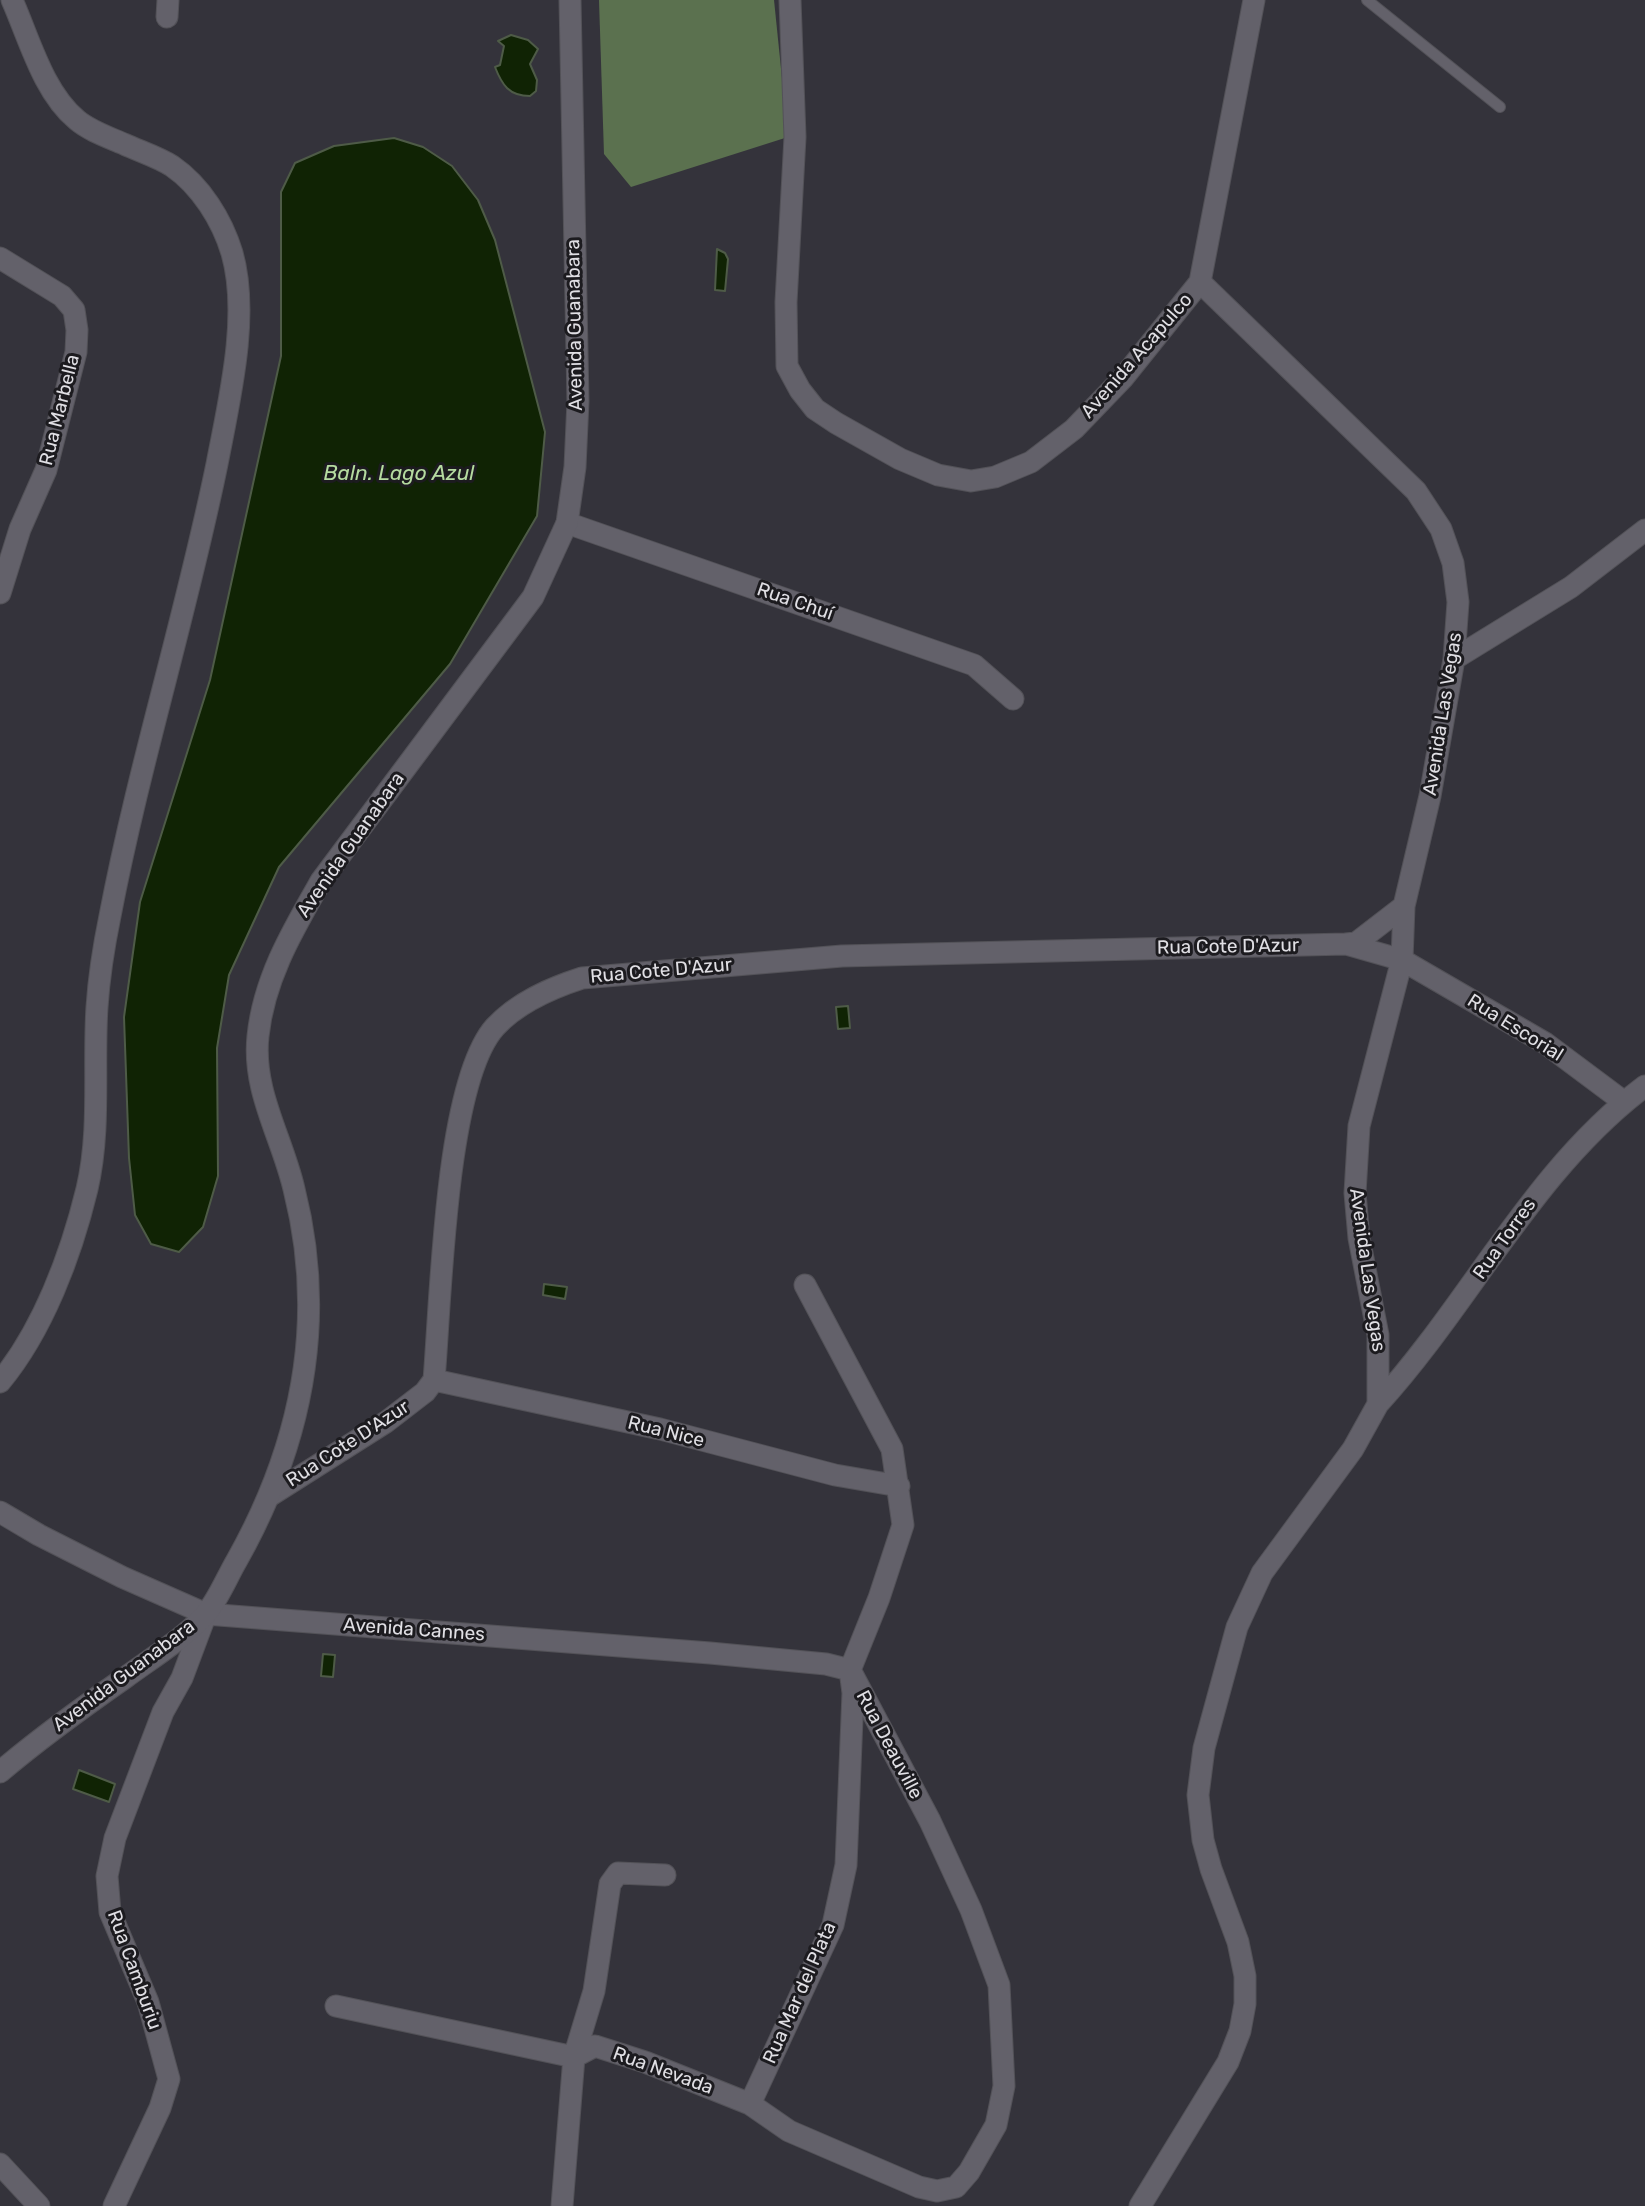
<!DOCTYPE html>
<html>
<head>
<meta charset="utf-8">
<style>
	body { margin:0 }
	canvas { display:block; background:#34333b }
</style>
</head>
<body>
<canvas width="1645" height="2206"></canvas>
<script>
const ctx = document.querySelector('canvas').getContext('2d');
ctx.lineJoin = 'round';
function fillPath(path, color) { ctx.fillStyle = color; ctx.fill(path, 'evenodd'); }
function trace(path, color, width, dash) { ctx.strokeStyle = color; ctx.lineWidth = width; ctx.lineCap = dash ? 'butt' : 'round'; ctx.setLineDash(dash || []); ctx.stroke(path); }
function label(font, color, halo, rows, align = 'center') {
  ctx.font = font + ' Rubik,sans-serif'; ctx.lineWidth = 6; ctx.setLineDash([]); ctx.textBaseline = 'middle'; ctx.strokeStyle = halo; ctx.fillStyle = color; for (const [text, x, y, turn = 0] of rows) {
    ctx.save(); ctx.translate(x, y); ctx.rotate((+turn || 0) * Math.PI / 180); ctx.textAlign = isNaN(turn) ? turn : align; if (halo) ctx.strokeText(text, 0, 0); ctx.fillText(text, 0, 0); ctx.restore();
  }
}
const forest = new Path2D(`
	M599 0H774L788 137 631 187 604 154Z`);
const water = new Path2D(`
	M511 35 528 40 538 49 530 64 537 80 536 91 530 96C509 96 502 85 495 67L500 65 504 46 498 41Z
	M394 138 423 147 452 166 478 200 495 240 545 432 537 516 450 664 279 867 229 975 217 1048 218 1176 203 1227 179 1252 151 1244 135 1215 129 1158 124 1017 140 902 210 680 281 356V192L295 163 334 146Z
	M717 249 725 253 728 259 725 291 715 290Z
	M848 1006 850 1028 838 1029 836 1007Z
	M544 1284 567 1287 565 1299 543 1295Z
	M323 1654 335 1655 333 1677 321 1676Z
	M79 1770 115 1784 109 1802 73 1789Z`);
const service = new Path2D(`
	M1367 0 1500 107`);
const minor = new Path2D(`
	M790 0 795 137 786 302 787 366 800 390 815 409 836 423 900 459 938 475 971 481 995 477 1031 462 1074 429 1123 378 1200 282 1254 0
	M167 17 168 0
	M0 258 62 296 74 310 77 330 76 352 46 470 20 529 0 593
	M567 523 974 665 1013 699
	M1454 659 1571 587 1645 530
	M1346 944 1356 943 1404 906
	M434 1380 660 1429 835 1475 899 1486
	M0 1382C43 1330 71 1255 87 1189 101 1129 93 1067 97 1007 99 977 104 945 110 916 139 764 186 616 217 464 229 401 250 316 232 253 222 220 201 186 172 166 158 157 139 151 124 144 108 137 90 131 77 120 43 92 29 38 12 0
	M1378 1404C1471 1302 1533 1170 1645 1086
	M271 1495 386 1422 425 1392 434 1380C441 1299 445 1083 495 1027 518 1002 551 988 582 978L842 956 1346 944 1402 960 1545 1043 1624 1102
	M0 1512 39 1535 122 1577 206 1614 710 1653 826 1664 850 1670
	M336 2006 574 2057 595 2046 645 2062 750 2104 789 2131 919 2187 937 2191 956 2187 969 2172 996 2125 1004 2086 999 1985 971 1910 930 1821 850 1670
	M750 2104 833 1925 846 1865 853 1693 850 1670 879 1598 903 1525 892 1449 805 1285
	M0 2164 39 2206
	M114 2206 160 2108 169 2079 148 2002 110 1912 107 1876 115 1838 163 1712 182 1678 206 1614
	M562 2206 574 2057 594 1991 610 1884 618 1873 665 1875
	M1140 2206 1228 2062 1240 2031 1245 2004V1976L1238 1942 1211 1869 1203 1840 1198 1795 1204 1748 1237 1627 1262 1573 1353 1449 1378 1404V1335L1359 1238 1355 1193 1359 1126 1402 960 1404 906 1430 796 1454 659 1458 602 1453 563 1441 529 1416 491 1200 282`);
const tertiary = new Path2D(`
	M0 1772C40 1738 83 1707 126 1677 152 1658 184 1638 205 1615 218 1600 227 1577 237 1560 302 1444 327 1319 294 1189 282 1137 252 1091 258 1036 264 978 293 930 321 881L533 597 567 523 575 467 578 401 570 0`);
const streetNames = [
	["Avenida Guanabara",575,325,-91],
	["Avenida Acapulco",1137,356,-49],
	["Rua Marbella",60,410,-76],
	["Rua Chuí",795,602,19],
	["Avenida Las Vegas",1443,714,-81],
	["Avenida Guanabara",351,845,-55],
	["Rua Cote D'Azur",1228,947,-1],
	["Rua Cote D'Azur",661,971,-5],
	["Rua Escorial",1515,1028,32],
	["Rua Torres",1505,1239,-55],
	["Avenida Las Vegas",1367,1270,82],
	["Rua Nice",666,1432,14],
	["Rua Cote D'Azur",348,1444,-33],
	["Avenida Cannes",414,1630,4],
	["Avenida Guanabara",124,1676,-37],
	["Rua Deauville",889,1745,62],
	["Rua Camburiu",134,1970,70],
	["Rua Mar del Plata",800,1993,-66],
	["Rua Nevada",663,2071,20]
];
const waterNames = [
	["Baln. Lago Azul",399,474]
];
fillPath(forest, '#5b714f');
fillPath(water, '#102304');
trace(water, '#4e5b47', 2);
trace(service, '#535258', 12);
trace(minor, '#535258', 23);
trace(tertiary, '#535258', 23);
trace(service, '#63616a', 10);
trace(minor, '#63616a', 21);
trace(tertiary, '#63616a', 21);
label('19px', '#e0dfe4', '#1c1b1f', streetNames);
label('italic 21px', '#b5dba0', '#1c1b1f', waterNames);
</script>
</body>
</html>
